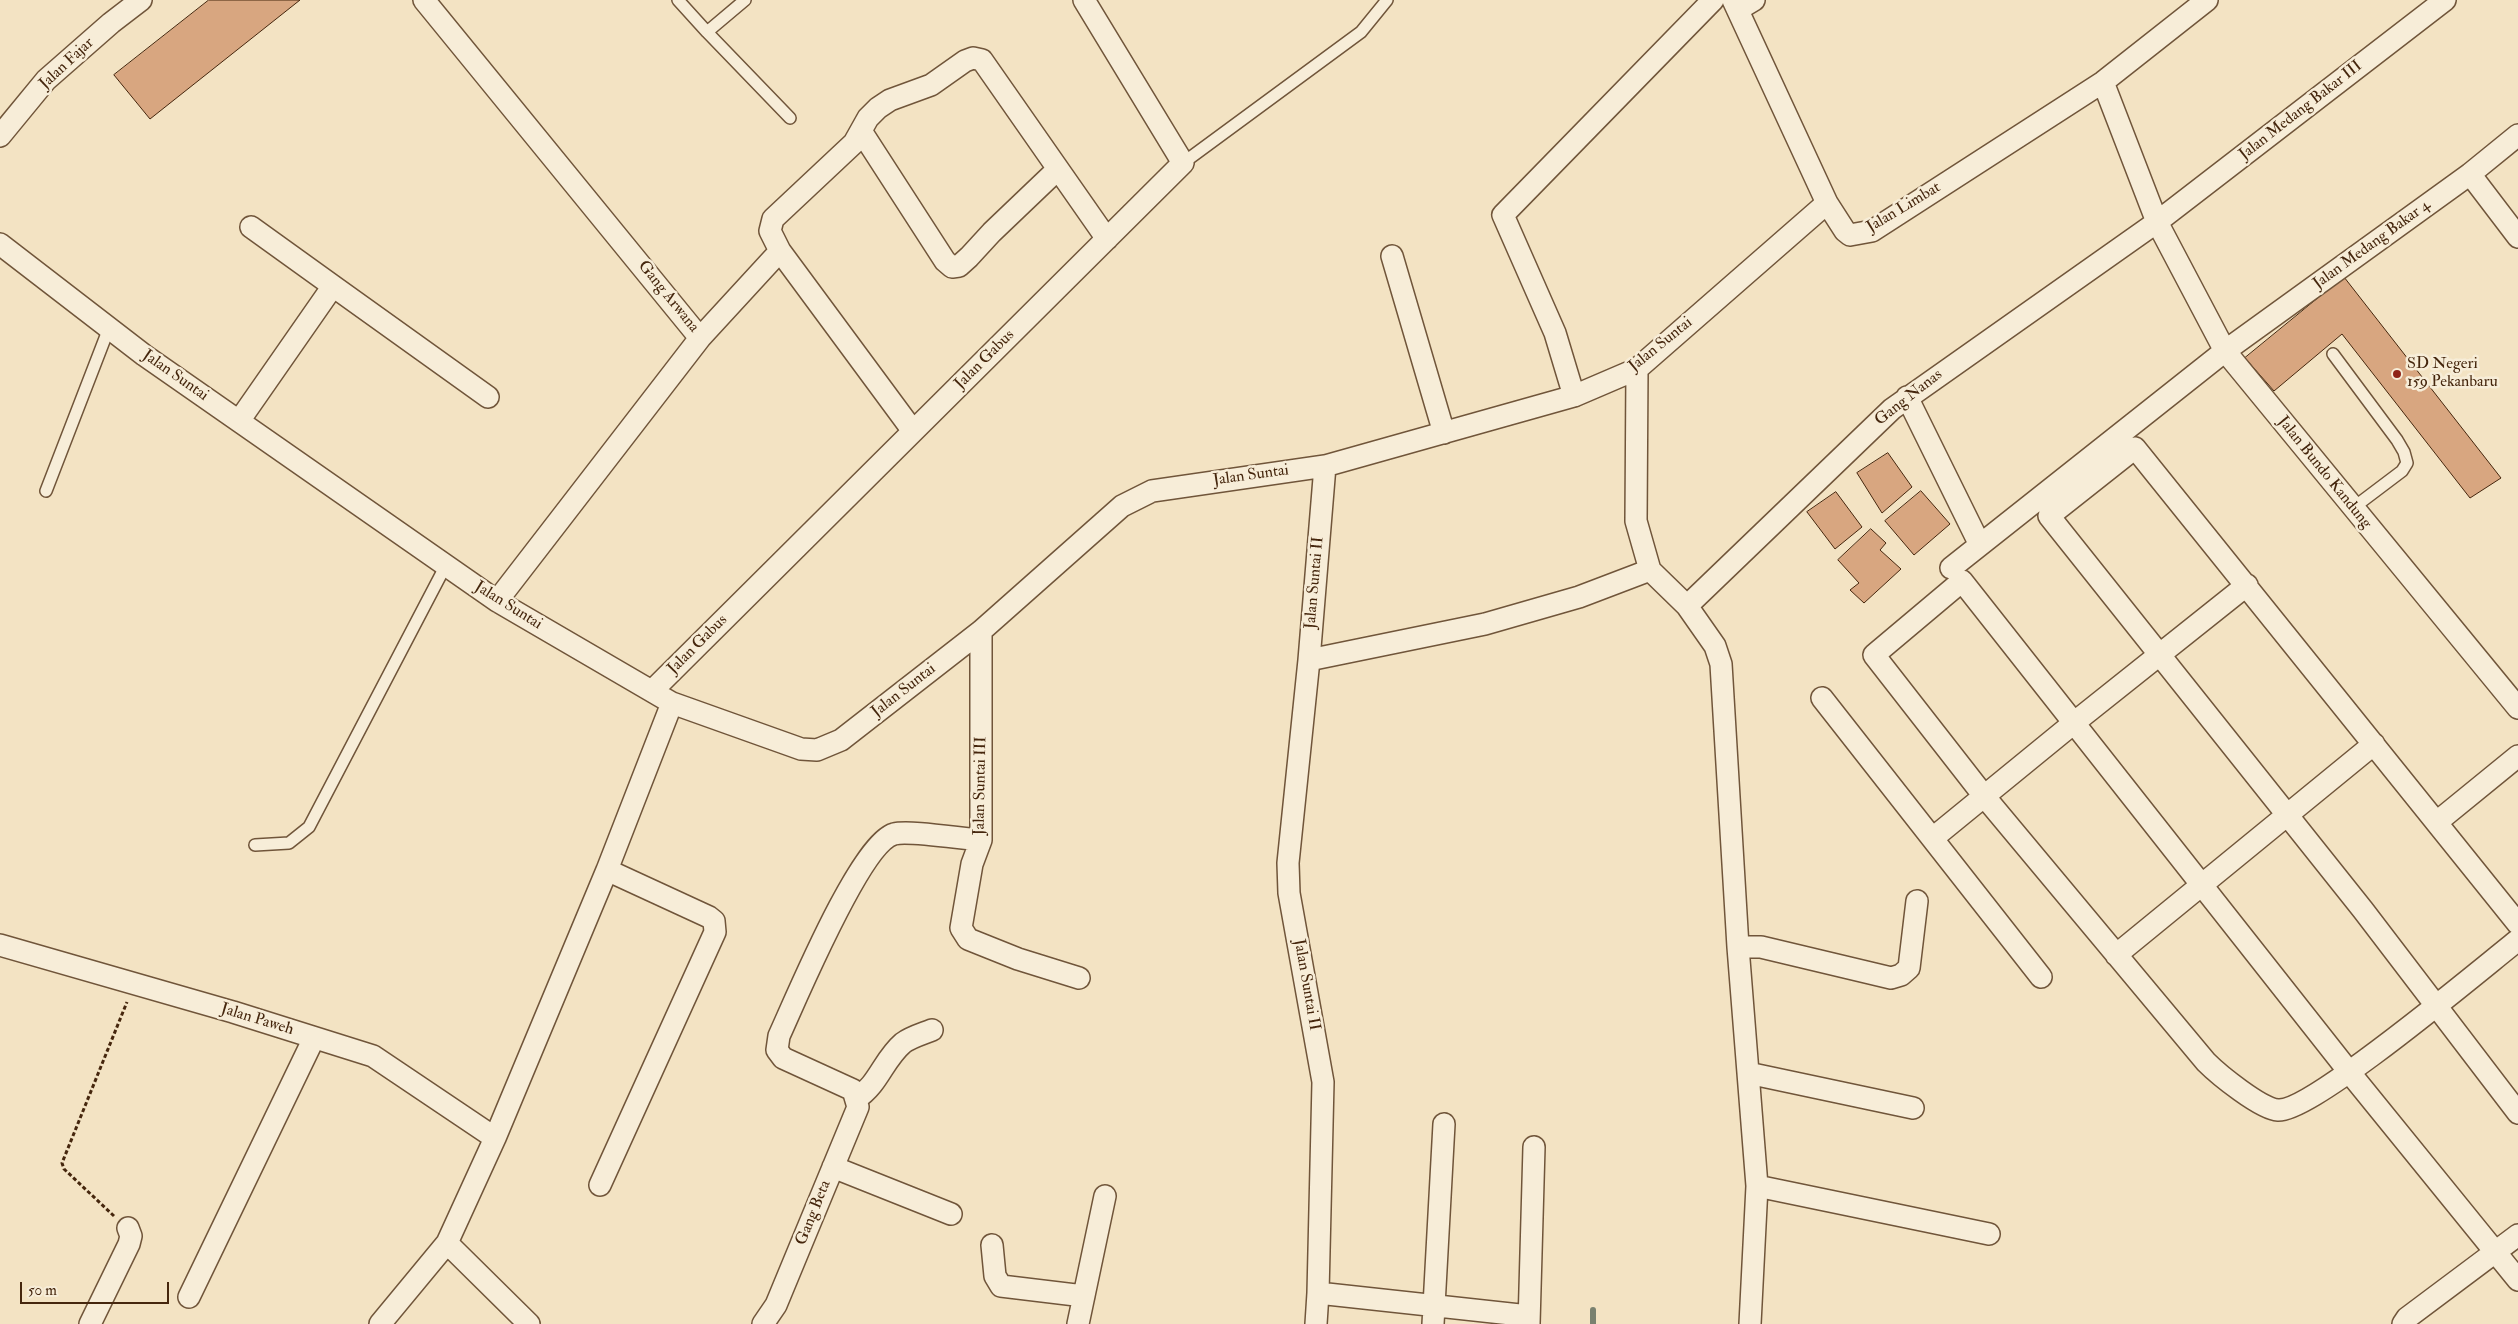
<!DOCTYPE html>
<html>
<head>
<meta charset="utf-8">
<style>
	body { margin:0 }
	#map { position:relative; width:2518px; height:1324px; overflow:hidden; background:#f3e3c3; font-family:"IM FELL Double Pica",serif }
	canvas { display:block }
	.scale { position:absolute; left:20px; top:1282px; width:149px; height:22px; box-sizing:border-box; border:2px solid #45260d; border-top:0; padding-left:6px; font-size:15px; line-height:18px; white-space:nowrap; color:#45260d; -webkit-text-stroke:4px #f7edd8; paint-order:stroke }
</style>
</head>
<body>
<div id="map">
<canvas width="2518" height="1324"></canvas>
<div class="scale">50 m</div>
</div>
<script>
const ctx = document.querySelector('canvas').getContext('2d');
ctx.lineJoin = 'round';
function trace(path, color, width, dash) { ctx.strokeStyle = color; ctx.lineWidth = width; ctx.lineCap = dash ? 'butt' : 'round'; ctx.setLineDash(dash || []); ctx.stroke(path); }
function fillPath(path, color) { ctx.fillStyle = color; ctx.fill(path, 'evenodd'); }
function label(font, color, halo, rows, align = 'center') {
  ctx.font = font + ' "IM FELL Double Pica",serif'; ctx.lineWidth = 5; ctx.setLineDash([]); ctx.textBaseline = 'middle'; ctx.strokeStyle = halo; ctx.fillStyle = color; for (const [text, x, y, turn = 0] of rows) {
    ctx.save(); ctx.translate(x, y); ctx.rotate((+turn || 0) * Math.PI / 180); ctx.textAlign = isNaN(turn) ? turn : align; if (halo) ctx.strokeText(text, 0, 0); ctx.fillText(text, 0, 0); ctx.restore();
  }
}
const stream = new Path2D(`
	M1593 1324V1310`);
const building = new Path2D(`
	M209 0H300L150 119 114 75Z
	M2344 277 2501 478 2470 498 2342 334 2274 391 2245 358Z
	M1888 453 1912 487 1882 513 1857 473Z
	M1921 491 1950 524 1914 555 1885 521Z
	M1836 492 1862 527 1835 549 1807 512Z
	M1871 529 1886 543 1880 550 1901 569 1864 603 1850 590 1859 583 1838 560Z`);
const path = new Path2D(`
	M114 1216 64 1169 62 1163 127 1002`);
const lane = new Path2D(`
	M678 0 707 32 745 0
	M707 32 790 118
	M1183 163 1361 32 1387 0
	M2333 354 2397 440 2404 452 2407 463 2402 471 2353 508
	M46 491 109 328
	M255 845 289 843 309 827 446 565`);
const street = new Path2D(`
	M424 0 700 338 497 601
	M1733 0 1827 203 1845 231 1850 235 1872 231 2103 82 2207 0
	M1739 9 1754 0
	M2103 82 2157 222 2225 351 2518 708
	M861 131 945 261 952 267 959 266 969 257 992 232 1058 169
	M0 136 46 80 111 23 141 0
	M2470 174 2518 237
	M251 227 333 286
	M0 244 144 355 497 601 672 703 801 749 817 750 841 740 981 631 1122 506 1152 491 1325 466 1574 396 1637 369 1827 203
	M1392 256 1444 433
	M700 338 780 251
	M1637 369 1636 521 1650 570 1687 606 1715 646 1721 664 1738 947 1757 1186 1750 1324
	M1574 396 1555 333 1503 215 1713 0
	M1907 397 1980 545
	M239 421 333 286 488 397
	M913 431 780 251 770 231 773 219 854 143 868 118 878 108 890 100 931 85 965 61 973 58 982 60 1107 239
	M1325 466 1309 660 1288 863 1289 893 1323 1082 1318 1293 1529 1316
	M1951 568 2225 351 2470 174 2518 135
	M1687 606 1892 409 2157 222 2445 0
	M981 631V840L972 864 961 928 968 939 1018 959 1079 978
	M1309 660 1485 624 1579 597 1650 570
	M652 691 1183 163 1084 0
	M1822 698 2041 977
	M2437 822 2518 756
	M1933 838 2075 722 2247 585
	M2518 924 2135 448 2049 516 2363 910 2518 1113
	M2518 940C2481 969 2312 1112 2278 1110 2261 1109 2219 1075 2206 1062L1984 796 1874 655 1962 581 2350 1073 2518 1280
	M0 945 233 1012 373 1056 495 1138
	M1738 947H1761L1891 978 1901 975 1909 968 1917 901
	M2116 955 2374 744
	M1748 1073 1913 1108
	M856 1099C879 1084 883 1060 903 1043 911 1037 922 1034 932 1030
	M833 1167 951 1214
	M600 1185 715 932 714 921 709 917 607 870
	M1757 1186 1989 1234
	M447 1243 529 1324
	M992 1245 995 1276 1001 1286 1084 1296
	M189 1297 314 1038
	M90 1324 129 1244 131 1236 128 1228
	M380 1324 447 1243 495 1138 607 870 672 703
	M763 1324 776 1305 858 1107 853 1090 783 1058 777 1050 779 1036C796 999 860 844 894 834 909 830 963 839 981 840
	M1078 1324 1105 1196
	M1316 1324 1318 1293
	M1433 1324 1444 1124
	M1529 1324 1534 1147
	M2403 1324 2407 1318 2518 1235`);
const markers = [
	[2397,374,5,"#8f2418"]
];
const streetNames = [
	["Jalan Fajar",67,64,-43],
	["Jalan Medang Bakar III",2301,111,-38],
	["Jalan Limbat",1904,208,-31],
	["Jalan Medang Bakar 4",2372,245,-36],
	["Gang Arwana",668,297,51],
	["Jalan Suntai",1661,345,-39],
	["Jalan Gabus",985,360,-45],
	["Jalan Suntai",175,376,35],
	["Gang Nanas",1909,398,-38],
	["Jalan Bundo Kandung",2324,473,51],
	["Jalan Suntai",1251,476,-8],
	["Jalan Suntai II",1315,583,-85],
	["Jalan Suntai",508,606,32],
	["Jalan Gabus",698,645,-45],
	["Jalan Suntai",904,691,-38],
	["Jalan Suntai III",981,786,-89],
	["Jalan Suntai II",1306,985,80],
	["Jalan Paweh",257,1020,17],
	["Gang Beta",814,1213,-68]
];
const poiNames = [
	["SD Negeri",2407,365],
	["159 Pekanbaru",2407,383]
];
trace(stream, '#79816f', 6);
fillPath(building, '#d8a680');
trace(building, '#45260d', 1);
trace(lane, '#70553a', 14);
trace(street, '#70553a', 24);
trace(path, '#45260d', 3, [4, 2.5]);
trace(lane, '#f7edd8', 11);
trace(street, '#f7edd8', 21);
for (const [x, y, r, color] of markers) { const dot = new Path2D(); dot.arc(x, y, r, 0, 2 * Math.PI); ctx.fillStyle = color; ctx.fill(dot); trace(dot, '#f7edd8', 2); }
label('16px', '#45260d', '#f7edd8', streetNames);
label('16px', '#45260d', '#f7edd8', poiNames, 'left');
</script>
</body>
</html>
